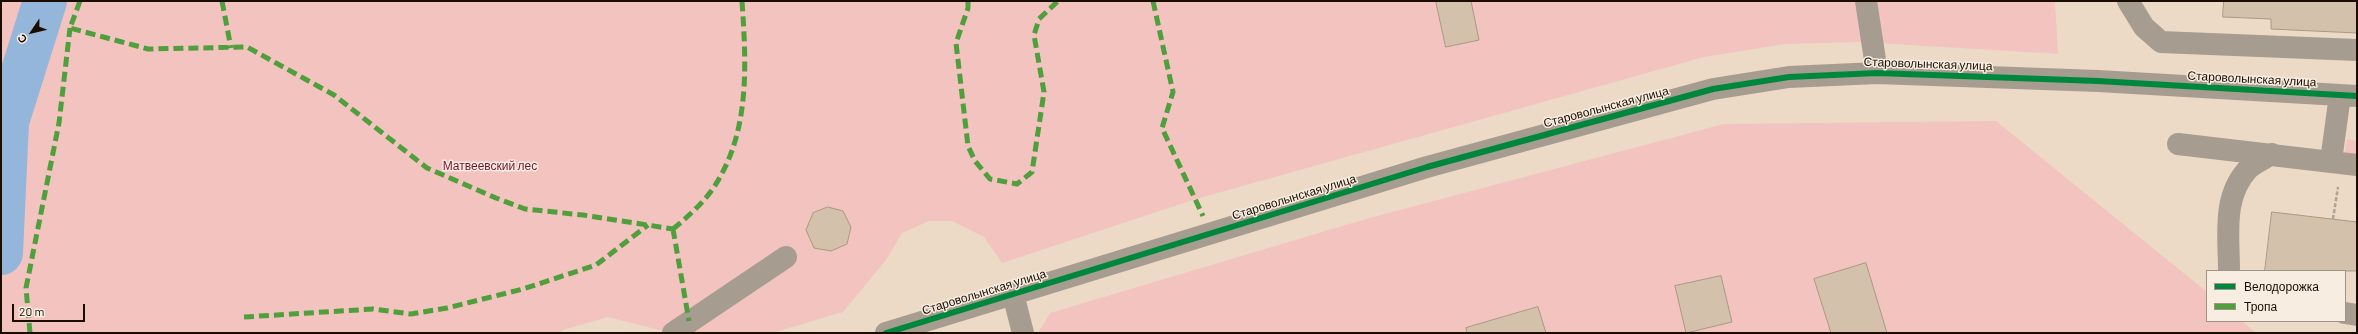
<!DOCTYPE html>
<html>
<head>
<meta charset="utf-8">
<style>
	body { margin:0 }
	#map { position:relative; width:2358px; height:334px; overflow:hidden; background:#eddac6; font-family:Barlow,sans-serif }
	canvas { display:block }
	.frame { position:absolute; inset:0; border:2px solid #1b0c00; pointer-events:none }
	.legend { position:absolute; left:2206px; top:270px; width:140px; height:52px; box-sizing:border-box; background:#f8ede1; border:1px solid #a09387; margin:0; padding:5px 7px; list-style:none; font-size:12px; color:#1b0c00 }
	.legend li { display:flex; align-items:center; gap:8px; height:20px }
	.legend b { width:20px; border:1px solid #a09387 }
	.north { position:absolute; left:12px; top:12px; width:40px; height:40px; -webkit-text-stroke:3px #f8ede1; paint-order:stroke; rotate:235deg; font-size:11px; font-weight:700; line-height:16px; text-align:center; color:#1b0c00 }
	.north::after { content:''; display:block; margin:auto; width:14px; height:18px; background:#1b0c00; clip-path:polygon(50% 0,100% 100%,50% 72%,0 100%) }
	.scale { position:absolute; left:12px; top:304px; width:73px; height:18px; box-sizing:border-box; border:2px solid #1b0c00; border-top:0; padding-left:5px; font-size:12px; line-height:14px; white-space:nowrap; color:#1b0c00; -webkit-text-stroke:3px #f8ede1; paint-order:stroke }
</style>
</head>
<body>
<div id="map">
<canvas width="2358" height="334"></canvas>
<div class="frame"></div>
<ul class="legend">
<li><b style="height:5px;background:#00873e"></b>Велодорожка</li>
<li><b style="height:5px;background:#4f9f3c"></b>Тропа</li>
</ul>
<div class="north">С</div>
<div class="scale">20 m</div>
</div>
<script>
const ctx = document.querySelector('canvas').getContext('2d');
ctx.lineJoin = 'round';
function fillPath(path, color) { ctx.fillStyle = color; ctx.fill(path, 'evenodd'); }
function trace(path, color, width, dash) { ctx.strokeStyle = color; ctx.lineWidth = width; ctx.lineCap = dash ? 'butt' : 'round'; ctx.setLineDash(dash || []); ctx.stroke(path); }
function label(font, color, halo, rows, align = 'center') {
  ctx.font = font + ' Barlow,sans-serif'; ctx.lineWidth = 3; ctx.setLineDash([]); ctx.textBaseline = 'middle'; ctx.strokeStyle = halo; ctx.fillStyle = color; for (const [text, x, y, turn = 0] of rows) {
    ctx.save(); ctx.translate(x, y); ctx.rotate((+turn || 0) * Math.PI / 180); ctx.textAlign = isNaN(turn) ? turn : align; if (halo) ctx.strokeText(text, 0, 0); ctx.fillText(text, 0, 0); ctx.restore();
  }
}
const green = new Path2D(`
	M1 1H2055L2058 54 1861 42 1785 44 1704 57 1196 199 1002 263 984 237 952 221H929L902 233 886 260 843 312 772 333H671L608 317 563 330 559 333H1Z
	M1996 121 2207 292V321H2242L2256 333H1038L1050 313 1366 219 1724 124Z
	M2347 139 2357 141V165L2343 163Z`);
const river = new Path2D(`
	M1 253 7 122 45 1`);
const building = new Path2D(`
	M1436 1H1471L1479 40 1446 47Z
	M2224 1H2357V33L2271 29V19L2223 17Z
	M828 207 843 211 851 227 847 244 831 251 814 248 806 230 813 213Z
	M2272 212 2357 222V271H2265Z
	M1866 263 1887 333H1831L1814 279Z
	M1721 276 1732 322 1686 333 1675 286Z
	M1538 307 1546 333H1467L1466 328Z`);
const path = new Path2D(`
	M2333 219 2338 187`);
const minor = new Path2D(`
	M1866 1 1877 73
	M2128 1 2144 27 2161 42 2357 50
	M2178 144 2357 165
	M2331 161 2340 95
	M2229 271C2229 235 2222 197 2248 169 2254 163 2264 159 2272 154
	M1013 294 1023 333
	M2345 313 2357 315
	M673 333 786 257
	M886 333 1427 167 1713 89 1789 77 1877 73 2098 81 2357 96`);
const quiet = new Path2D(`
	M80 1 70 28 148 49 247 47 334 95 427 168 496 198 525 209 583 215 673 229
	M222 1 231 48
	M968 1V8L956 43 968 146 975 161 990 179 1017 184 1032 172 1044 92 1034 35 1039 19 1058 1
	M1153 1 1173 92 1162 128 1203 216
	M673 229C691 214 709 198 720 177 750 124 746 60 742 1
	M673 229 689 321
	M244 317 373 309 411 314 447 308 523 289 596 265 648 225
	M30 333 26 288 59 123 70 28`);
const cycleway = new Path2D(`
	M886 333 1427 167 1713 89 1789 77 1877 73 2098 81 2357 96`);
const streetNames = [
	["Староволынская улица",1928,64,2],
	["Староволынская улица",2252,79,3],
	["Староволынская улица",1606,107,-15],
	["Староволынская улица",1294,197,-17],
	["Староволынская улица",984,292,-17]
];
const parkNames = [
	["Матвеевский лес",490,166]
];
fillPath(green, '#f2c3bf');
trace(river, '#93b6da', 44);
fillPath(building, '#d3c1ac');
trace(building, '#aa9883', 1);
trace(path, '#aca296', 2.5, [4, 2]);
trace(minor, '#a79c90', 22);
trace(quiet, '#4f9f3c', 5, [10, 5]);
trace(cycleway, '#00873e', 6);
label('12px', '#1b0c00', '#f8ede1', streetNames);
label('12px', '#791131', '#f8ede1', parkNames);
</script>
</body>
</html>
